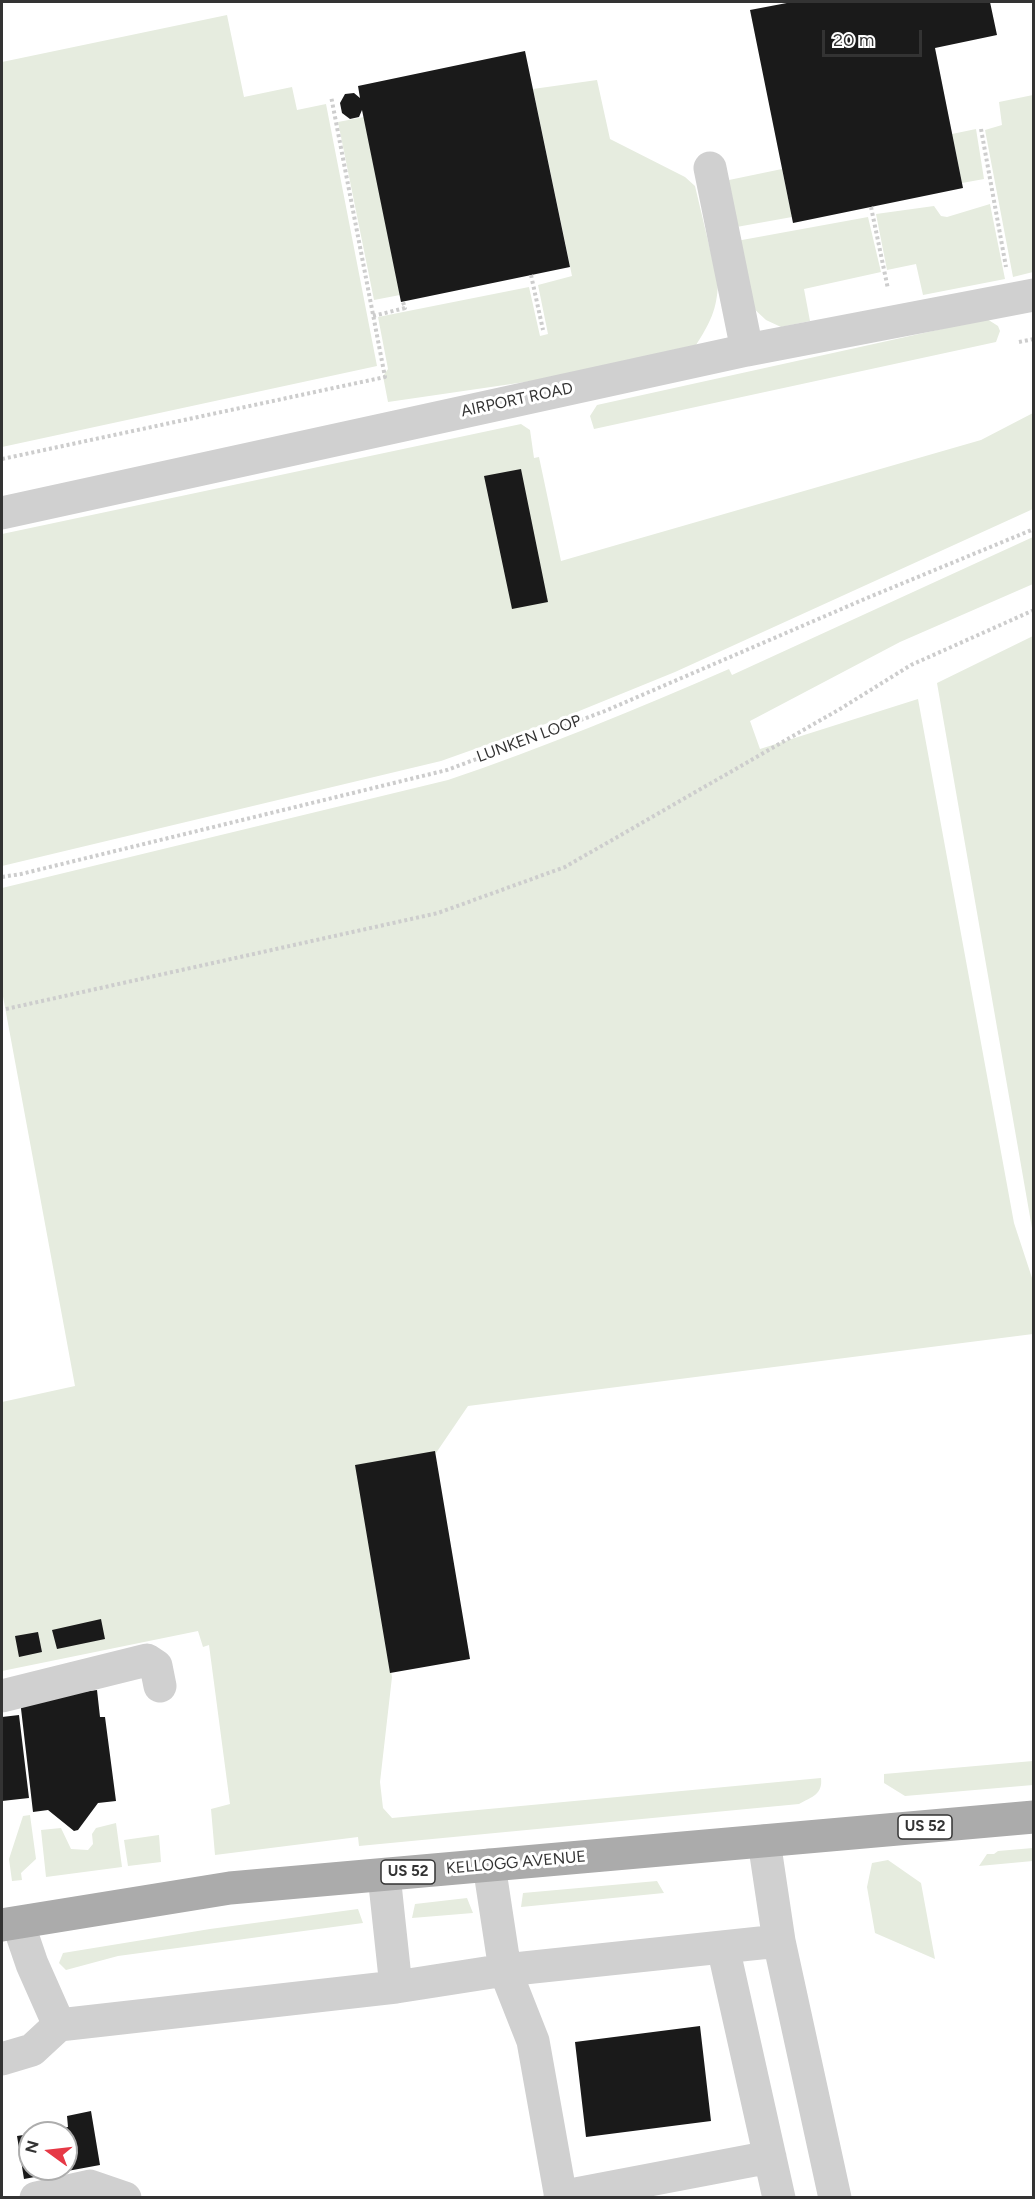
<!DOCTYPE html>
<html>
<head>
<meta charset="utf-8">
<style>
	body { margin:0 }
	#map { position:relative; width:1035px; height:2199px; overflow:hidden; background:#fff; font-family:Figtree,sans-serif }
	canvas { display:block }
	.frame { position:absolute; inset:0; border:3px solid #333; pointer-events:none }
	.north { position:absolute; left:18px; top:2121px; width:60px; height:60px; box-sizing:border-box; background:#fff; border:2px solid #adadad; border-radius:50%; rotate:285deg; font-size:16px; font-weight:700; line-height:24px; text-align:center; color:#333 }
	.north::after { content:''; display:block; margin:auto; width:21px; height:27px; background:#e63946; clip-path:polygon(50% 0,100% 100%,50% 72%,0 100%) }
	.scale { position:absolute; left:822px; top:30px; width:100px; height:27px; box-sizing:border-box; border:3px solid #333; border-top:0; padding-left:8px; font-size:18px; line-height:21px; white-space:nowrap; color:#333; -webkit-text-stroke:4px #fff; paint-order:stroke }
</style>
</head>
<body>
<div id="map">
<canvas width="1035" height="2199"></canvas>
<div class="frame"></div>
<div class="north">N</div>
<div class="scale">20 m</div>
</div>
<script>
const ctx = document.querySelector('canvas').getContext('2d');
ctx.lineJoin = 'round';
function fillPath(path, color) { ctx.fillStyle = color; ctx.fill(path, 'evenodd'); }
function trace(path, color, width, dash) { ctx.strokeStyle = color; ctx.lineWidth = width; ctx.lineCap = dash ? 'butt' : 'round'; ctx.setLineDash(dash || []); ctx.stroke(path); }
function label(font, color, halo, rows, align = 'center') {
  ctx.font = font + ' Figtree,sans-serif'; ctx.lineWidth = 6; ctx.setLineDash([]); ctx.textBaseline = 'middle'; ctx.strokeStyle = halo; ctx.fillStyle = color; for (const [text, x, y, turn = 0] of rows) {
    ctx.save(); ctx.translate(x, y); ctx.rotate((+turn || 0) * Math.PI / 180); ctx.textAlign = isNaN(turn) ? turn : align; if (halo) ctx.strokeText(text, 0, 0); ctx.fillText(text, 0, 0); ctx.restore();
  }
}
const green = new Path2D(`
	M227 15 244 97 292 87 297 110 326 104 377 366 2 447V62Z
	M597 80 610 139 685 177 695 186 718 283C717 310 710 323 696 345L532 381 388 402 383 376 388 369 378 317 529 287 540 336 548 334 538 285 572 276 533 89Z
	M1033 95V272L1013 277 985 130 1002 125 999 102Z
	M364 117 400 295 374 300 338 122Z
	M976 129 984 179 962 183 952 134Z
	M782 169 792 217 731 228 728 203 729 180Z
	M990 204 1005 279 923 295 916 264 887 270 876 214 934 206 941 216 947 217Z
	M868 217 881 272 804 289 810 321 781 327 766 320 751 306 731 242Z
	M987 319 998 326 1000 331 996 342 594 429 590 416 597 405Z
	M1033 413V509L675 672 562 718 441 761 2 866V534L521 424 530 430 534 458 539 457 561 561 981 440Z
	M1033 537V584L900 642 750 721 760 749 918 699 1014 1223 1033 1281V1334L468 1406 436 1453 357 1466 392 1677 380 1782 383 1808 392 1818 821 1778C823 1794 812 1797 799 1804L359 1846 358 1837 215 1855 211 1809 230 1804 209 1645 203 1647 198 1631 2 1671V1402L75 1386 2 991V888L448 780C543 748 637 709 729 669L732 675Z
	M1033 636V1234L937 683Z
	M1033 1761V1785L905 1796 884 1783V1774Z
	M30 1815 36 1859 21 1873 22 1880 12 1881 9 1859 23 1816Z
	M116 1823 122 1867 46 1877 41 1830 61 1828 71 1849 88 1850 93 1844 92 1834 96 1828Z
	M159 1835 161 1862 128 1866 124 1840Z
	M1033 1848V1861L979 1866 987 1854H994L998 1851Z
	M888 1860 921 1883 935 1959 875 1933 867 1887 872 1863Z
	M657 1881 664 1893 521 1907 523 1893Z
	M467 1898 473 1913 412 1918 415 1904Z
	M358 1909 363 1923 118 1956 66 1970 59 1963 63 1953 210 1929Z`);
const building = new Path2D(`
	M792 2H990L997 35 935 48 963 188 793 223 750 10Z
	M525 51 570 267 401 302 362 110 359 117 350 119 342 113 340 103 345 94 354 93 360 98 358 86Z
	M521 469 548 602 512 609 484 476Z
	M435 1451 470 1659 390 1673 355 1465Z
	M101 1619 105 1639 57 1649 52 1630Z
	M38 1632 42 1652 19 1657 15 1636Z
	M97 1690 100 1717H105L116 1801 98 1803 78 1830 74 1831 48 1810 33 1812 20 1700Z
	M19 1715 29 1798 2 1801V1717Z
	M700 2026 711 2121 586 2137 575 2042Z
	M91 2111 100 2165 24 2179 17 2136 30 2134V2169H66V2133L41 2132 68 2127 67 2116Z`);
const path = new Path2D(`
	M981 129 1006 267
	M871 207 888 289
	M531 275 543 330
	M373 316 405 308 403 302
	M1019 342 1034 339
	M2 459 385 377 331 96
	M2 877 21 874 447 770 605 711 867 598 1034 529
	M6 1009 438 913 565 867 840 709 911 665 1034 610`);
const minor = new Path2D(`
	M710 168 747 350
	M2 513 747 350 1034 295
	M2 1696 147 1660 156 1666 160 1686
	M489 1865 505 1970 779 1941 764 1841
	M384 1875 396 1987 505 1970 533 2041 561 2198
	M18 1923 32 1964 59 2025
	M779 1941 835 2198
	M723 1947 779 2198
	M2 2059 32 2050 59 2025 396 1987
	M560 2197 770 2157
	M36 2198 90 2186 125 2198`);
const major = new Path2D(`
	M2 1925 230 1888 1034 1817`);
const shields = [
	[925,1827,54],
	[408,1872,54]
];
const shieldNames = [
	["US 52",925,1827],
	["US 52",408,1872]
];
const streetNames = [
	["AIRPORT ROAD",517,400,-12],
	["LUNKEN LOOP",529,739,-20],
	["KELLOGG AVENUE",516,1863,-5]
];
fillPath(green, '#e6ecdf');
fillPath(building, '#1a1a1a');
trace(path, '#cdcdcd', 4, [3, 3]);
trace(minor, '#d0d0d0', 33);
trace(major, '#ababab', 33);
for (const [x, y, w] of shields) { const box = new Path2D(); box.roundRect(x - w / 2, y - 12, w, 24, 4.5); ctx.fillStyle = '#fff'; ctx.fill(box); trace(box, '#333', 1.5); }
label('bold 15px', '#333', null, shieldNames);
label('16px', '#333', '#fff', streetNames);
</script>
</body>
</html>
